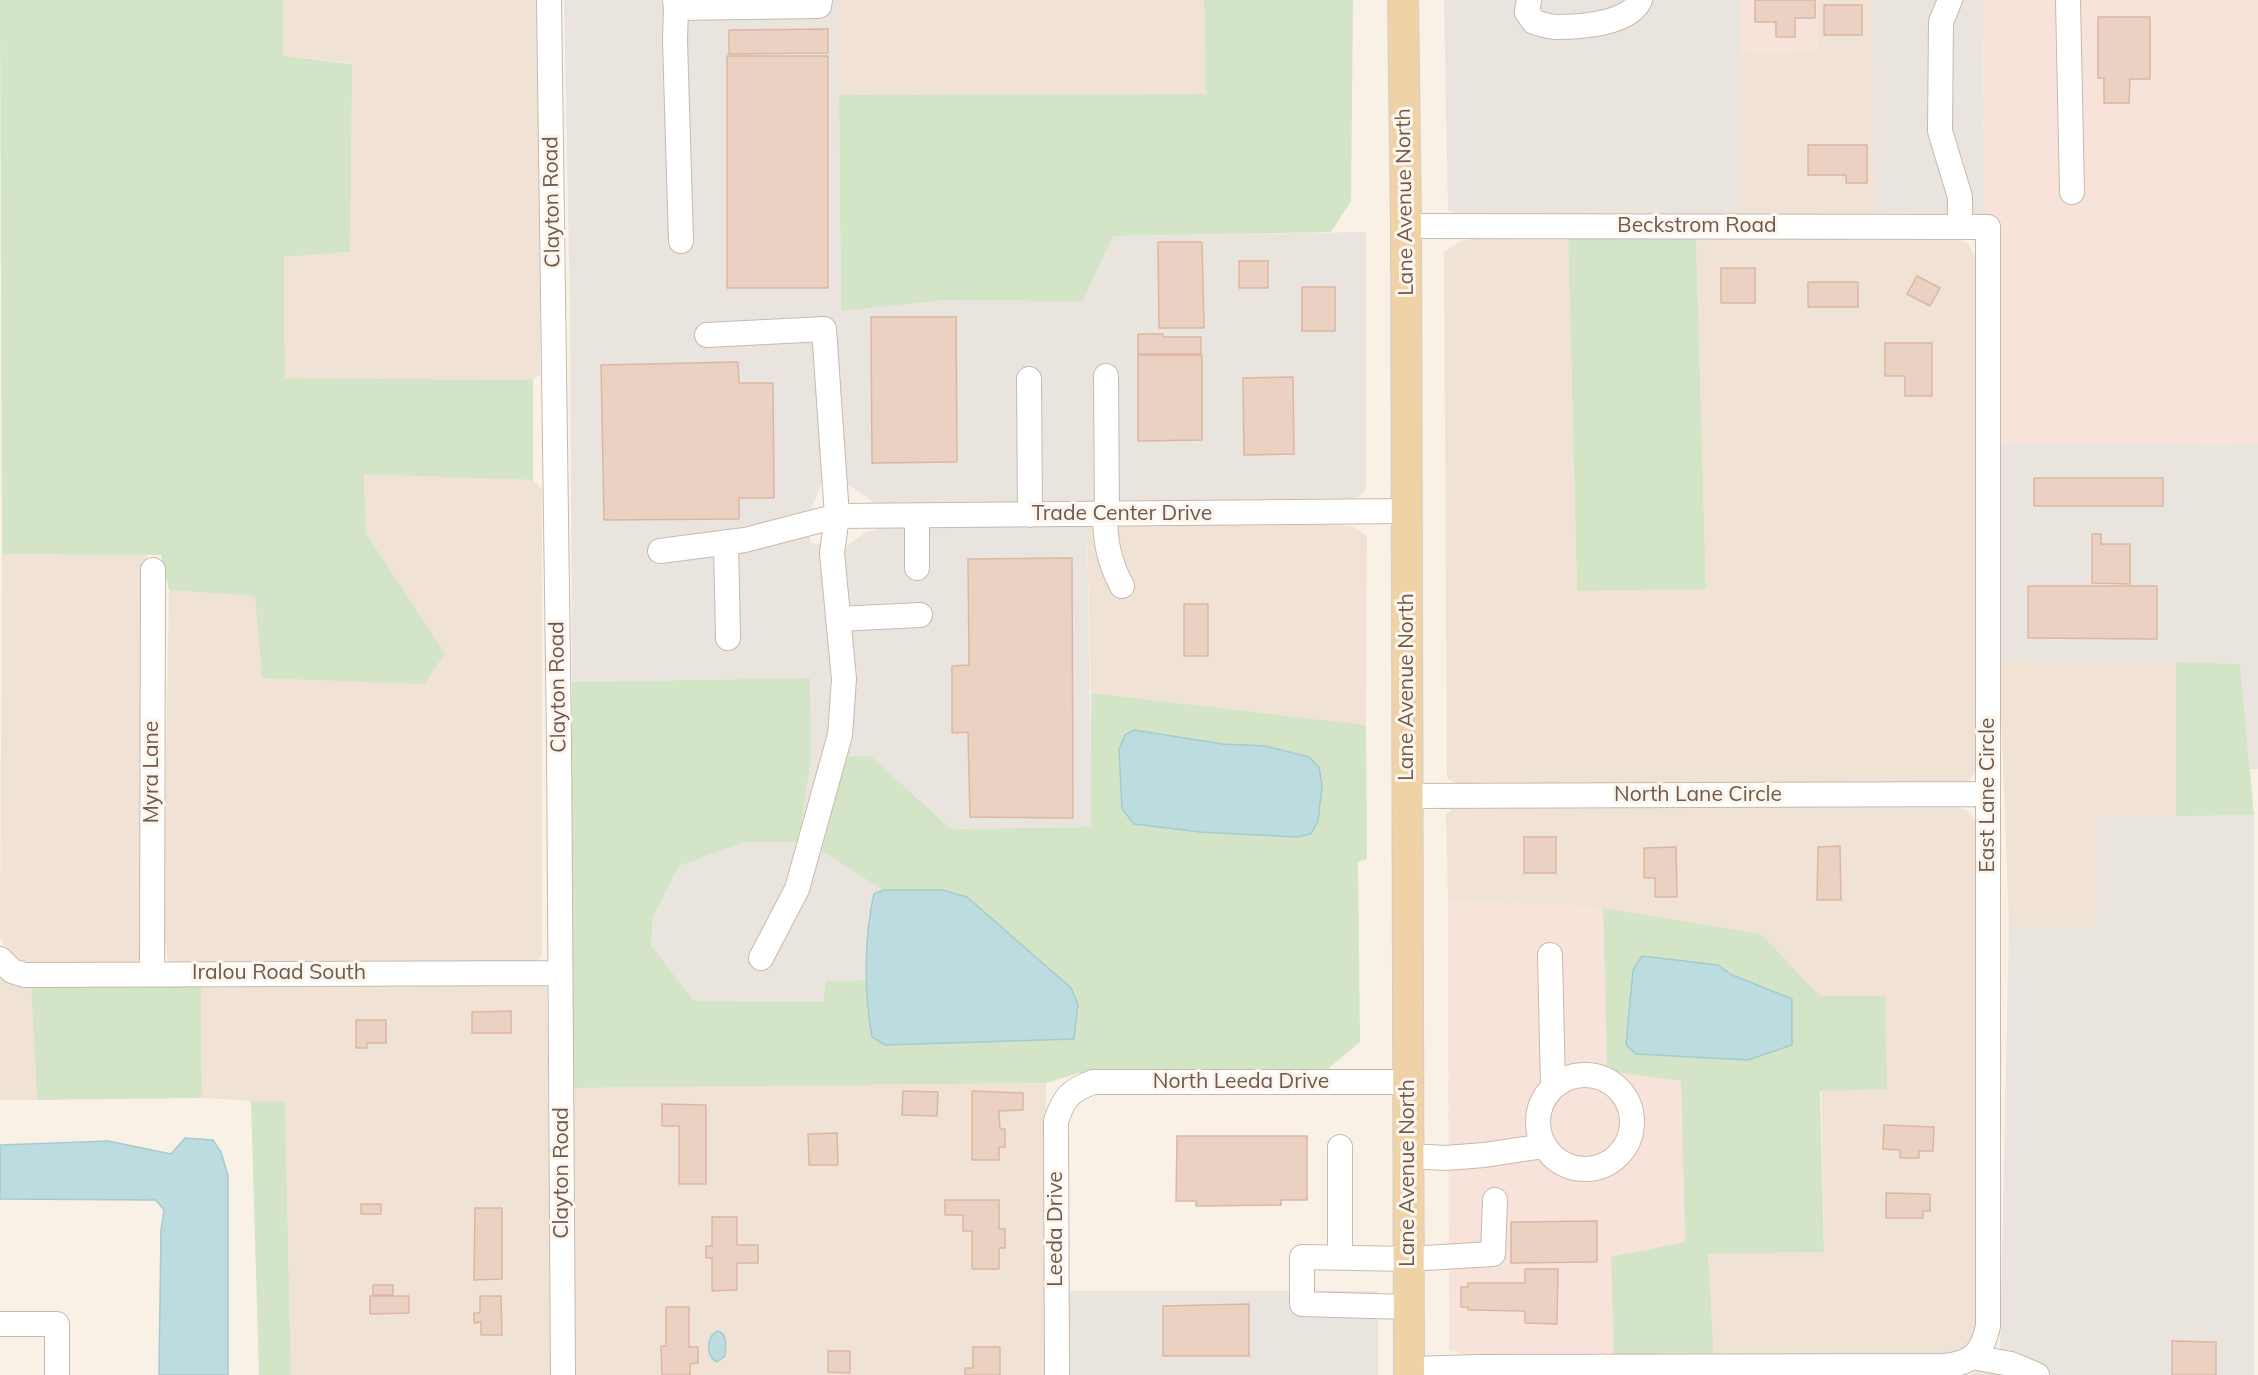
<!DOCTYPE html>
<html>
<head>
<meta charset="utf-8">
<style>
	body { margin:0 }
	canvas { display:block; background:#f9f1e6 }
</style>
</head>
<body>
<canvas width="2258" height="1375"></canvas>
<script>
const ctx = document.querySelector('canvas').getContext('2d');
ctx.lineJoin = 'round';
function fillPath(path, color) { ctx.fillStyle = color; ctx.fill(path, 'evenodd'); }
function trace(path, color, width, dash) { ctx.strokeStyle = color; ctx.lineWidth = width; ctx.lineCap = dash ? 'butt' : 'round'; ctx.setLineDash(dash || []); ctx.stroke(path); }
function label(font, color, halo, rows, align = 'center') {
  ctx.font = font + ' Mulish,sans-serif'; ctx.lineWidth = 6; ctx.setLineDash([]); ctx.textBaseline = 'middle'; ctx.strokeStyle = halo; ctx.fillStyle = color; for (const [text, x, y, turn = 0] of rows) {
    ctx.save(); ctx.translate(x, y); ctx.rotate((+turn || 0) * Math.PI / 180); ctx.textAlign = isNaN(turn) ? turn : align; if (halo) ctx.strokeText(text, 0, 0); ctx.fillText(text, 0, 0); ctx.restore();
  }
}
const residential = new Path2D(`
	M283 0H540V375L533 380 285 378 284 257 350 252 351 63 283 56Z
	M838 0H1204L1207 94 839 95Z
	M1818 0H1872L1876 216H1740V53L1818 52Z
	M1696 234 1954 235 1967 243 1976 257 1979 766 1971 779 1959 784H1457L1447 778 1444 252 1459 242 1477 237 1568 235 1577 591 1706 589Z
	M364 473 533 480 542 489V956L535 965 169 966 163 936 169 590 255 596 445 653 366 533Z
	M1323 522 1354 527 1367 536 1366 725 1091 693 1087 526Z
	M2 554 147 555 142 956 136 967 22 966 9 954 0 938Z
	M1999 659 2176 662V816H2098L2097 926H2009Z
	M1456 806 1956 807 1968 811 1975 820 1977 838 1978 1324 1969 1348 1953 1356 1714 1358 1707 1254 1824 1252 1820 996 1761 934 1603 908 1448 900 1446 815Z
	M0 974 31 985 37 1100H0Z
	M201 982H538L547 988 551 1375H291L285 1103 202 1098Z
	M1046 1083 1047 1375H571L570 1088Z`);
const commercial = new Path2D(`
	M1740 0H1818V52L1740 53Z
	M1983 0H2258V445L1996 443 1992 215H1984Z
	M1448 900 1603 908 1607 1071 1681 1080 1685 1243 1614 1359 1469 1356 1449 1350Z`);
const industrial = new Path2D(`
	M564 0H838L841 311 947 300 1112 236 1366 232V489L1359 497 1342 501 879 506 839 478 821 484 811 510 810 543 846 547 864 533 888 526H1087L1092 827 951 829 871 756 822 851 883 890 874 894 868 917V980L826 981 823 1002 694 1001 651 945 653 917 679 866 745 842H799L811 758 810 678 572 682 570 309Z
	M1444 0H1740V216L1467 218 1448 210Z
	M1872 0H1983L1984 215 1876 216Z
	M1996 443 2258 445V769H2250L2240 664 1999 659Z
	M2254 815V1375H1971L2000 1352 2009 926H2097L2098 816Z
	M1063 1291H1378V1375H1064Z`);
const green = new Path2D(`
	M0 0H283V56L352 64 350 252 284 257 285 378 533 380V480L364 474 366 533 445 653 424 684 262 678 255 596 169 590 161 555 2 554Z
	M1204 0H1353L1351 201 1331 232 1113 236 1082 301 947 300 841 311 839 95 1206 94Z
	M1696 234 1706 589 1577 591 1568 235Z
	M2176 662 2240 664 2254 815 2176 816Z
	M810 678 811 758 799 842H745L679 866 653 917 651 945 694 1001 823 1002 826 981 868 980 867 1011 1074 1039 1078 1004 942 890H883L822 851 843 757 871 756 951 829 1091 827V693L1366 725 1367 859 1358 862 1360 1042 1324 1072 1079 1073 1046 1083 570 1088 572 682ZM1135 730 1223 744 1265 746 1122 809 1119 749 1125 735Z
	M1603 908 1761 934 1820 996H1885L1887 1089 1820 1091 1824 1252 1708 1254 1714 1358 1614 1359 1611 1257 1685 1242 1681 1081 1607 1071ZM1718 965 1732 975 1792 999V1045Z
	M201 982 202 1098 37 1100 31 985Z
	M251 1101 285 1102 291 1375H259Z`);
const water = new Path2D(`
	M1134 730 1223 744 1265 746 1309 757 1319 767 1322 786 1318 821 1311 834 1297 837 1200 832 1134 824 1122 809 1119 749 1125 735Z
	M883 890H942L967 897 1071 988 1078 1004 1074 1039 885 1045 872 1037C864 995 864 935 874 894Z
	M1642 956 1718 965 1732 975 1792 999V1045L1748 1060 1636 1054 1626 1045 1633 970Z
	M185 1138 213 1140 221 1152 228 1176V1375H159L161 1230 164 1210 156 1200 0 1199V1145L108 1141 171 1154Z
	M718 1331C729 1335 725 1347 725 1356L717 1362C705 1357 706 1335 718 1331Z`);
const building = new Path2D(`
	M1755 0H1815V18H1795V37H1776V22H1755Z
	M1824 5H1862V35H1824Z
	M2098 17H2150V79H2130L2129 103H2104V78H2098Z
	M828 29V53L729 54V30Z
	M727 56H828V288H727Z
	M1808 145H1867V183H1846V175H1808Z
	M1158 242H1202L1204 328H1159Z
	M1239 261H1268V288H1239Z
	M1721 268H1755V303H1721Z
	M1917 276 1940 288 1930 306 1907 294Z
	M1808 282H1858V307H1808Z
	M1302 287H1335V331H1302Z
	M871 317H956L957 462 872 463Z
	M1138 334H1163V337H1201V354H1138Z
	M1885 343H1932V396H1905V376H1885Z
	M1138 355H1202V440L1138 441Z
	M738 362 739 383H773L774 498H739V519L604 520 601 365Z
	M1293 377 1294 454 1244 455 1243 378Z
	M2034 478H2163V506H2034Z
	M2092 534H2101V544H2130V584L2092 583Z
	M1072 558 1073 818 970 817 968 732 952 733V666L969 665 968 559Z
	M2028 586H2157V639L2028 638Z
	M1184 604H1208V656H1184Z
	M1524 837H1556V873H1524Z
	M1840 846 1841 900H1817L1818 847Z
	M1676 847 1677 897H1655V878H1644V848Z
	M511 1011V1033H472V1012Z
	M356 1020H386V1043H367V1048H356Z
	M903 1091 938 1092 937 1116 902 1115Z
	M972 1091 1023 1093V1110L999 1111 1000 1129H1005V1147H999V1160H972Z
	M662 1104 706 1105V1184H679V1126H662Z
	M1884 1125 1934 1127 1933 1151H1919V1158H1900V1150L1883 1149Z
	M837 1133 838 1165H809L808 1134Z
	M1177 1136H1307V1200H1281V1205L1196 1206V1201H1176Z
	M1886 1193 1930 1194V1211H1923V1218H1886Z
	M945 1200H999V1229H1005V1248H999V1269H972V1231H963V1215H945Z
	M361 1204H381V1214H361Z
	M475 1208H502V1279L474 1280Z
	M712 1217H737V1245H758V1263H737V1290L712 1291V1258H706V1246H712Z
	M1597 1221V1262L1511 1263V1222Z
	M1525 1269H1558L1557 1324 1525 1323V1311L1468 1310V1307H1461V1287H1468V1283H1525Z
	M373 1285H393V1295H373Z
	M370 1296H409V1313L370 1314Z
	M480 1296H501L502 1335H481V1322L474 1323V1313H480Z
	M1249 1304V1356H1163V1306Z
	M666 1307H689V1347H698V1363L690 1364V1375H662L661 1346H666Z
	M2172 1341 2216 1342V1375H2172Z
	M973 1347H1000V1375H965V1368H973Z
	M828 1351H850V1373L828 1372Z`);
const minor = new Path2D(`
	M549 0 559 739 563 1375
	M675 0 676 8 819 6 820 0
	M1529 0 1527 12 1534 22C1541 24 1550 27 1557 27 1581 27 1629 24 1640 0
	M1950 0 1941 22 1940 131 1960 197V227
	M2068 0 2072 192
	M676 8 675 40 681 241
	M1406 226 1988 227V1326C1982 1354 1972 1363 1944 1366L1480 1367 1409 1369
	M707 335 824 329 837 516 832 553 844 679 840 735 797 889 761 958
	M1106 376 1107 514
	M1029 379 1030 515
	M1105 514C1105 541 1109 562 1122 586
	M726 542 728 638
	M660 551 745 540 837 516 1407 511
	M917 568V516
	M838 619 920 615
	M1408 796 1988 794
	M1550 955 1553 1087
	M0 959 12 971 25 975 560 973
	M152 974 153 570
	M1538 1122a47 47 0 1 1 94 0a47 47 0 1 1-94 0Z
	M1340 1147V1257
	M1408 1156 1446 1158 1484 1155 1544 1146
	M1409 1307 1302 1304V1257L1408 1259 1493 1254 1495 1200
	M0 1324H57V1375
	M1972 1357 2011 1364 2037 1375
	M1057 1375 1056 1121C1064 1097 1070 1091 1093 1082H1408`);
const major = new Path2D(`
	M1403 0 1406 226 1409 1375`);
const streetNames = [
	["Clayton Road",552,202,-91],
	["Lane Avenue North",1405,202,-91],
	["Beckstrom Road",1697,226],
	["Trade Center Drive",1122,514],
	["Clayton Road",558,687,-91],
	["Lane Avenue North",1407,687,-90],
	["Myra Lane",152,772,-90],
	["North Lane Circle",1698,795],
	["East Lane Circle",1988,795,-90],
	["Iralou Road South",279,973],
	["North Leeda Drive",1241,1082],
	["Clayton Road",562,1173,-90],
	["Lane Avenue North",1408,1173,-90],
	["Leeda Drive",1056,1229,-90]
];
fillPath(residential, '#f0e3d5');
fillPath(commercial, '#f8e3db');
fillPath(industrial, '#eae4df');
fillPath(green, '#d3e5c6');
fillPath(water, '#bddce0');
trace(water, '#a4cbd0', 1.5);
fillPath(building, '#ebd1c1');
trace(building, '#dbb7a3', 1.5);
trace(minor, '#c9b9ad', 26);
trace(major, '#d4cdca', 32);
trace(minor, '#fff', 24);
trace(major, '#efd2a6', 30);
label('21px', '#6f594e', '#fcf5eb', streetNames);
</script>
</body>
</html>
